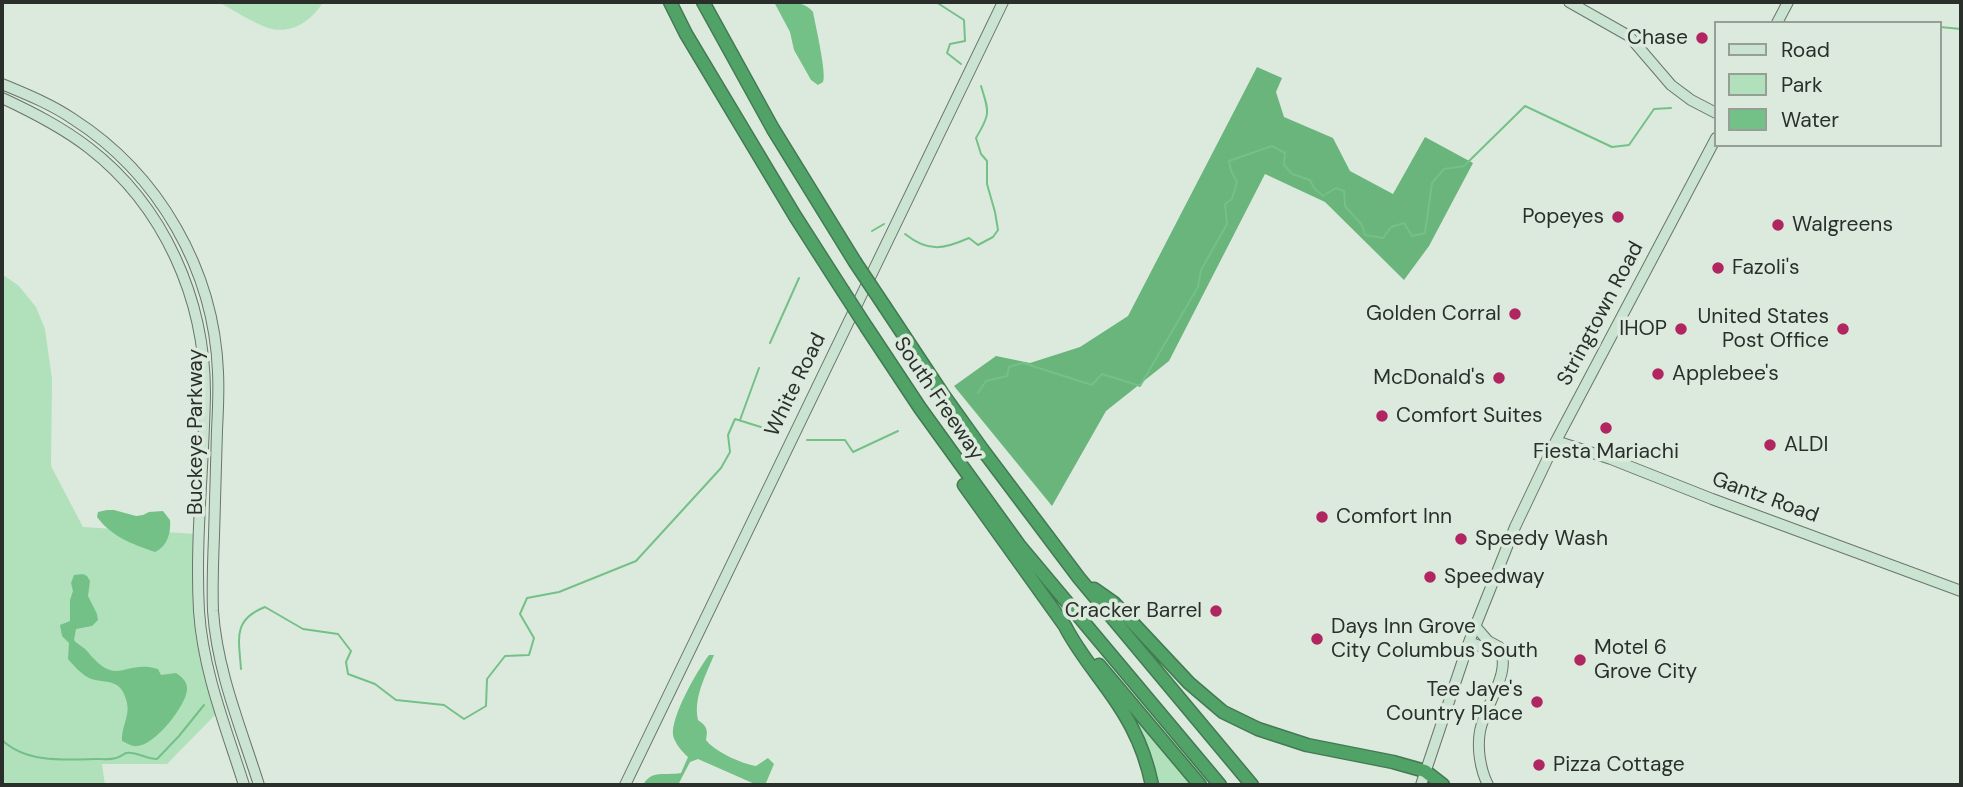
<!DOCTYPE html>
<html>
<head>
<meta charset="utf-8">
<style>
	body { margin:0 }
	#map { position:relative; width:1963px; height:787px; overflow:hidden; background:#dceade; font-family:"DM Sans",sans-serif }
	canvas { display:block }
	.frame { position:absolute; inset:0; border:4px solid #2a2f2b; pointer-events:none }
	.legend { position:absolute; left:1714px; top:21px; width:228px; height:126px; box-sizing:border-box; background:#dceade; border:2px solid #959f96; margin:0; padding:9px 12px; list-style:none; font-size:21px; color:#2a2f2b }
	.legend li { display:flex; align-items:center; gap:14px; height:35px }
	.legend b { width:35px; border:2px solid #959f96 }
</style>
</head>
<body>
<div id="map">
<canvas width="1963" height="787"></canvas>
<div class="frame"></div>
<ul class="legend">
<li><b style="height:9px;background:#cbe3d1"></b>Road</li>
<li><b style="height:19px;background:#b1e1bb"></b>Park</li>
<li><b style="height:19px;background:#74c187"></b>Water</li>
</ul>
</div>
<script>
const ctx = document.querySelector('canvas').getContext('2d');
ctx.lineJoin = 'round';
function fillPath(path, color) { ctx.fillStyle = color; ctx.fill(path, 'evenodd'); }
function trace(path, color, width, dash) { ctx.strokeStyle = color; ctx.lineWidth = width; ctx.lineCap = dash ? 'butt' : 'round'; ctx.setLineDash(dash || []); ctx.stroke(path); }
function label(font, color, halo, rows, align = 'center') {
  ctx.font = font + ' "DM Sans",sans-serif'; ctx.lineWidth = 7; ctx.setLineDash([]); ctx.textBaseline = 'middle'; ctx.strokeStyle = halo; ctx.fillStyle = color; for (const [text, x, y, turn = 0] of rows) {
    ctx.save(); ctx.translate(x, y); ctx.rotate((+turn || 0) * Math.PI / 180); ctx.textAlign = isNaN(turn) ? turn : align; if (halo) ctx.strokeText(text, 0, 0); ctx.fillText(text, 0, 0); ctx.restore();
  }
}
const green = new Path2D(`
	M218 2H323C312 21 291 35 268 28 251 22 234 10 218 2Z
	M2 274 19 286 36 307 45 329 52 379 51 466 83 527 197 534 194 594 217 713 167 764H102L105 785H2Z
	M1138 724H1142L1194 785H1157L1136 730Z`);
const forest = new Path2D(`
	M1257 67 1282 78 1276 92 1284 117 1333 138 1350 171 1393 194 1425 137 1473 163 1429 246 1404 280 1325 202 1265 174 1169 361 1106 411 1052 506 954 386 996 356 1030 363 1080 347 1128 316Z`);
const water = new Path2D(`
	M774 2C788 2 804 0 813 12 815 23 827 74 823 82 822 83 819 84 818 85L811 80 794 50 790 32Z
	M107 510H114L136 516 143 515 149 512 163 511 170 520C171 532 168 546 155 552 132 544 112 537 97 517L98 512Z
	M83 574 87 576 90 581 88 596 97 614 98 620 92 626 76 629 74 640C78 645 83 646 87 651 118 689 123 659 158 669L161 675 176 673C182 677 188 682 187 690 186 706 154 746 137 746 132 747 127 743 122 741 121 727 130 716 127 703 121 676 106 685 89 678 81 674 74 666 68 659L69 643 62 636 60 625 70 621V600L73 591 71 583 74 575Z
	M709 655H714C706 675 693 698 698 720 707 726 708 730 706 740 714 751 742 764 756 766L768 758 774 764 766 783 757 785 698 759 690 762 678 785H643C651 769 665 776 681 773L688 757C683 753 674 742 673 735 671 716 697 671 709 655Z`);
const stream = new Path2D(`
	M936 2 964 20 965 41 950 44 947 53 961 64
	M1940 27 1961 29
	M872 231 884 224
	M905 234C929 253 944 249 969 238L978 245 993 237 998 230 995 212 987 184V161L981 154 976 138C991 113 989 112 981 86
	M770 343 799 278
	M978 393 986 381 1007 376 1009 367 1023 363 1092 385 1102 374 1140 386 1198 287 1201 270 1227 224 1225 204 1232 199 1237 182 1231 171 1229 161 1272 146 1285 153 1284 165 1292 174 1310 180 1314 188 1323 196 1336 188 1344 191 1345 206 1362 225 1365 235 1383 238 1391 227 1404 223 1412 236 1425 233 1432 183 1444 169 1464 166 1525 106 1612 147 1629 145 1654 109 1671 108
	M740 420 759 368
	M807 440H845L853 452 898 431
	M241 669C239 639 232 620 265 607L303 629 338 634 351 651 346 662 348 674 375 684 396 700 444 705 464 719 486 706 487 679 505 656 529 655 534 638 520 614 527 598 559 592 636 561 721 468 730 452 728 435 735 419 777 432
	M2 740C26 763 64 760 95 759 101 759 110 760 116 758 118 758 124 754 126 753 136 751 146 759 157 759L179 736 204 705`);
const secondary = new Path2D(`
	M1569 2 1629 36 1671 85 1691 100 1716 113
	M1777 23 1788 2
	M2 84C26 94 51 104 73 119 159 174 214 270 218 372 219 391 218 411 217 430 216 466 215 501 214 536 213 561 212 586 213 611 217 671 241 728 259 785
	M2 98C32 112 62 127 89 148 164 206 205 299 205 393 204 465 195 539 199 611 203 671 226 728 244 785
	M1556 441 1611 459 1712 499 1961 591
	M1475 626 1488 641 1499 647C1513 672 1485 704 1480 731 1477 748 1480 769 1488 785
	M1469 642 1503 655
	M625 785 1003 2
	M1421 785 1469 642 1515 527 1556 441 1716 138`);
const highway = new Path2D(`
	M670 2 686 34 795 216 843 291
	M703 2 773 129 855 262
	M885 307 942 393 982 449 1079 578 1252 785
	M867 328 920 408 1019 545 1220 785
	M964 485 1065 626C1083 662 1114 691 1132 728 1141 745 1148 766 1152 785
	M1094 589 1114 603 1189 683 1223 712 1258 729 1307 745 1393 762 1425 771 1443 785
	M1099 665 1200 785`);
const highwayBridge = new Path2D(`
	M855 262 885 307
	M843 291 867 328`);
const markers = [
	[1702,38,7,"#b12560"],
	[1618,217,7,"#b12560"],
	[1778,225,7,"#b12560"],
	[1718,268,7,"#b12560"],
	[1515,314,7,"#b12560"],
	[1681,329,7,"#b12560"],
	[1843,329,7,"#b12560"],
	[1658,374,7,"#b12560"],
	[1499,378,7,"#b12560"],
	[1382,416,7,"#b12560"],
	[1606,428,7,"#b12560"],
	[1770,445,7,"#b12560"],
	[1322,517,7,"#b12560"],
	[1461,539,7,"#b12560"],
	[1430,577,7,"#b12560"],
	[1216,611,7,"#b12560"],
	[1317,639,7,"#b12560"],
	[1580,660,7,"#b12560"],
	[1537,702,7,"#b12560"],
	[1539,765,7,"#b12560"]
];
const poiNames = [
	["Chase",1688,38,"right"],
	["Popeyes",1604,217,"right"],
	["Walgreens",1792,225],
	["Fazoli's",1732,268],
	["Golden Corral",1501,314,"right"],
	["United States",1829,317,"right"],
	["Post Office",1829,341,"right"],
	["IHOP",1667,329,"right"],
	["Applebee's",1672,374],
	["McDonald's",1485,378,"right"],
	["Comfort Suites",1396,416],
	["ALDI",1784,445],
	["Fiesta Mariachi",1606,452,"center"],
	["Comfort Inn",1336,517],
	["Speedy Wash",1475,539],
	["Speedway",1444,577],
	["Cracker Barrel",1202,611,"right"],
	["Days Inn Grove",1331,627],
	["City Columbus South",1331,651],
	["Motel 6",1594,648],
	["Grove City",1594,672],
	["Tee Jaye's",1523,690,"right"],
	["Country Place",1523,714,"right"],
	["Pizza Cottage",1553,765]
];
const streetNames = [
	["Stringtown Road",1601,314,-62],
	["White Road",796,385,-64],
	["South Freeway",938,399,56],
	["Buckeye Parkway",196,432,-90],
	["Gantz Road",1765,498,20]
];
fillPath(green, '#b1e1bb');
fillPath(forest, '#69b57c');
fillPath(water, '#74c187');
trace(stream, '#74c187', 2);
trace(secondary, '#69766b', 12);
trace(highway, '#437a52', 15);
trace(secondary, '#cbe3d1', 10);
trace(highway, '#51a267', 12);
trace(highwayBridge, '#437a52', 15, []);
trace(highwayBridge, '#51a267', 12);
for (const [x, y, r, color] of markers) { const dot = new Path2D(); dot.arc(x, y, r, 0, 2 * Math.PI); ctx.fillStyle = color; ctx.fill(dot); trace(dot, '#dceade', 2.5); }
label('21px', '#2a2f2b', '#dceade', poiNames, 'left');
label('21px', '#2a2f2b', '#dceade', streetNames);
</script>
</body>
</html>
